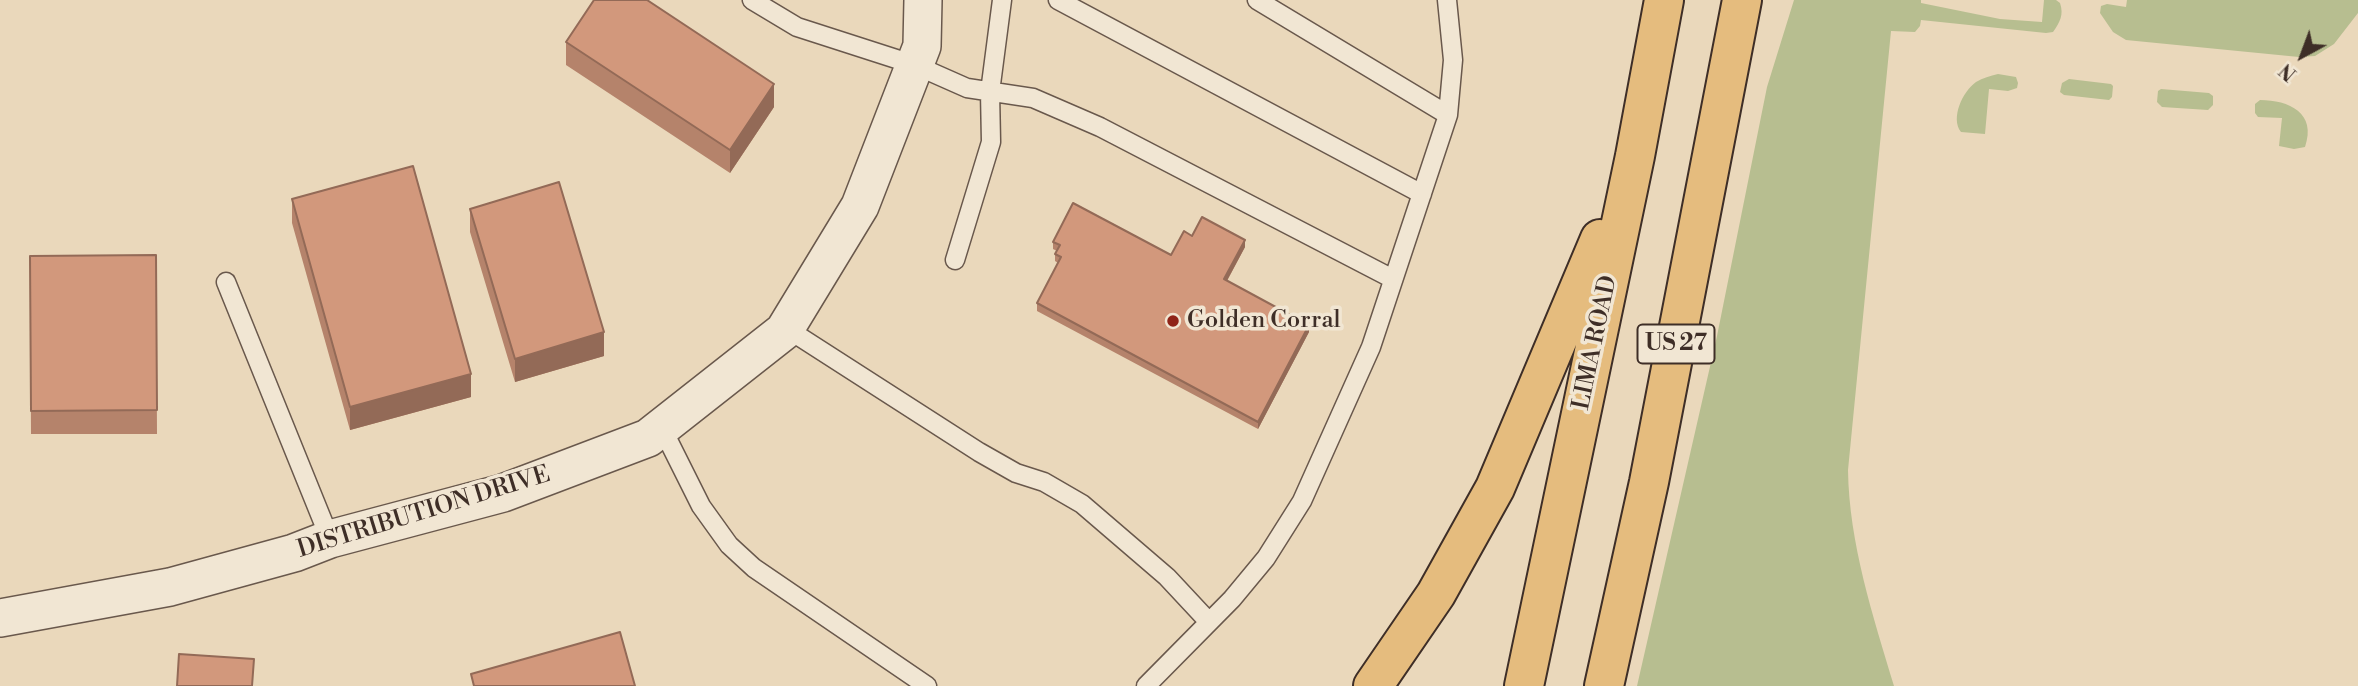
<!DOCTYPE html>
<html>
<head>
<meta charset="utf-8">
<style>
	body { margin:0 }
	#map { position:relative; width:2358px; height:686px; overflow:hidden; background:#ead8bb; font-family:"Libre Bodoni",serif }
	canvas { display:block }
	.north { position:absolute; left:2267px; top:21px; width:70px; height:70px; -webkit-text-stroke:5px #f1e6d3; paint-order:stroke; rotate:221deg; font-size:19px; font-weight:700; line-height:28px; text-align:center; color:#3e2e27 }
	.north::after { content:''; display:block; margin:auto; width:24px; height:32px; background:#3e2e27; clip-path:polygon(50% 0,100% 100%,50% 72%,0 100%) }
</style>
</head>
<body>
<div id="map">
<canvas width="2358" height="686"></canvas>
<div class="north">N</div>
</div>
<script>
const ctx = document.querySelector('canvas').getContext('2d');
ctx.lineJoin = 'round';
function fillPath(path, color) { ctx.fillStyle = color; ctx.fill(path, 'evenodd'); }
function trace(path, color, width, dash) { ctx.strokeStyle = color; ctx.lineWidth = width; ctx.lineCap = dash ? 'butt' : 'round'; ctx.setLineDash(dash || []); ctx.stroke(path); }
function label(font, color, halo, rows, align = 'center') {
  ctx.font = font + ' "Libre Bodoni",serif'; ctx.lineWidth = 7; ctx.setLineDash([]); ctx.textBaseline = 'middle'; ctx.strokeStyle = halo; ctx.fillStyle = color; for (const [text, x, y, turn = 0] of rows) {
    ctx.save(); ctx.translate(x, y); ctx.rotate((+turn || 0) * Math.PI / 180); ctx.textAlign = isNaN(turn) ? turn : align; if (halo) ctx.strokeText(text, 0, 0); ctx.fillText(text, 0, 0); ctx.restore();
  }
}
const green = new Path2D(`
	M1794 0H1921V3L2000 19 2042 22 2044 0H2056L2060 3C2064 15 2060 22 2053 32L2046 33 1921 20 1920 26 1915 32 1891 31 1848 470C1849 543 1873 616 1894 686H1637L1717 336 1767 87Z
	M2127 0H2358V13L2334 44 2315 56 2299 57 2126 40 2113 32 2100 13 2101 6 2107 4 2126 7Z
	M1998 74 2016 77 2018 83 2017 88 2008 91 1989 89 1985 134 1961 132C1950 118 1963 91 1976 82 1983 78 1990 76 1998 74Z
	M2069 79 2111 84 2113 86 2112 97 2109 100 2064 95 2060 92 2062 83Z
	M2161 89 2209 93 2213 96V105L2208 110 2162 107 2157 102 2158 91Z
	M2260 100C2289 100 2317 113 2305 147L2294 149 2279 146 2282 118 2258 117 2255 113V104Z`);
const lane = new Path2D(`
	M752 0 797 27 915 65 967 88 1033 98 1100 127 1393 279
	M1058 0 1422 194
	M1257 0 1448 115
	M955 260 991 142 990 92 1002 0
	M226 282 330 539
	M786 328 979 452 1016 473 1044 482 1082 504 1167 577 1209 622
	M662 428 701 506 729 545 754 568 927 686
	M1146 686 1232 599 1266 558 1302 501 1371 347 1448 115 1453 60 1447 0`);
const street = new Path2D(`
	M0 618 170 587 294 553 330 539 503 493 648 438 784 331 860 206 922 46 923 0`);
const highway = new Path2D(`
	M1373 686 1436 594 1495 488 1600 239
	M1524 686 1635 156 1664 0
	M1604 686 1649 482 1742 0`);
const wall = new Path2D(`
	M566 42 774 107 730 173 566 65Z
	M292 199 471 397 350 430 292 223Z
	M470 209 604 356 515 382 470 232Z
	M1192 236 1245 247 1227 281 1309 332 1258 429 1037 311V303L1058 263 1055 261V254L1057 251 1053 249V242L1171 255Z
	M156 255 157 434H31L30 256Z`);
const shadedWall = new Path2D(`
	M774 84V107L730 173V150Z
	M1245 240V247L1224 286V279Z
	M1309 325V332L1258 429V422Z
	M604 332V356L515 382V359Z
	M471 374V397L350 430V407Z`);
const building = new Path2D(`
	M594 0H647L774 84 730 150 566 42Z
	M413 166 471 374 350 407 292 199Z
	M559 182 604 332 515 359 470 209Z
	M1073 203 1171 255 1184 231 1192 236 1202 217 1245 240 1224 279 1309 325 1258 422 1037 303 1061 257 1055 254 1060 245 1053 242Z
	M156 255 157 410 31 411 30 256Z
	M620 632 635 686H474L471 674Z
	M179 654 254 659 252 686H177Z`);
const markers = [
	[1173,321,7,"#8f2418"]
];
const shields = [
	[1676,344,77]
];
const shieldNames = [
	["US 27",1676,344]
];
const poiNames = [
	["Golden Corral",1187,321]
];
const streetNames = [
	["LIMA ROAD",1596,343,-78],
	["DISTRIBUTION DRIVE",424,513,-17]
];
fillPath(green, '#b7be90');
trace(lane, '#69584c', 21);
trace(street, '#69584c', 40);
trace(highway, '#3e2e27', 42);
trace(lane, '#f1e6d3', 18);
trace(street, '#f1e6d3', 37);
trace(highway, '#e5bc7e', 38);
fillPath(wall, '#b5836b');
fillPath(shadedWall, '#936a57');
fillPath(building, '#d2987c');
trace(building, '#936a57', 2);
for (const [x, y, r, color] of markers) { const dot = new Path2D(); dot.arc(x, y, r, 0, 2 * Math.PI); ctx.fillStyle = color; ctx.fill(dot); trace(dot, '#f1e6d3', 2.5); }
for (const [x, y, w] of shields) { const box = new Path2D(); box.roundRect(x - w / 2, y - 19.5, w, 39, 5); ctx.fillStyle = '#f1e6d3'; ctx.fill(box); trace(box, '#3e2e27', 2); }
label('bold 23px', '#3e2e27', null, shieldNames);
label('24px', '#3e2e27', '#f1e6d3', poiNames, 'left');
label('24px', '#3e2e27', '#f1e6d3', streetNames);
</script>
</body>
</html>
